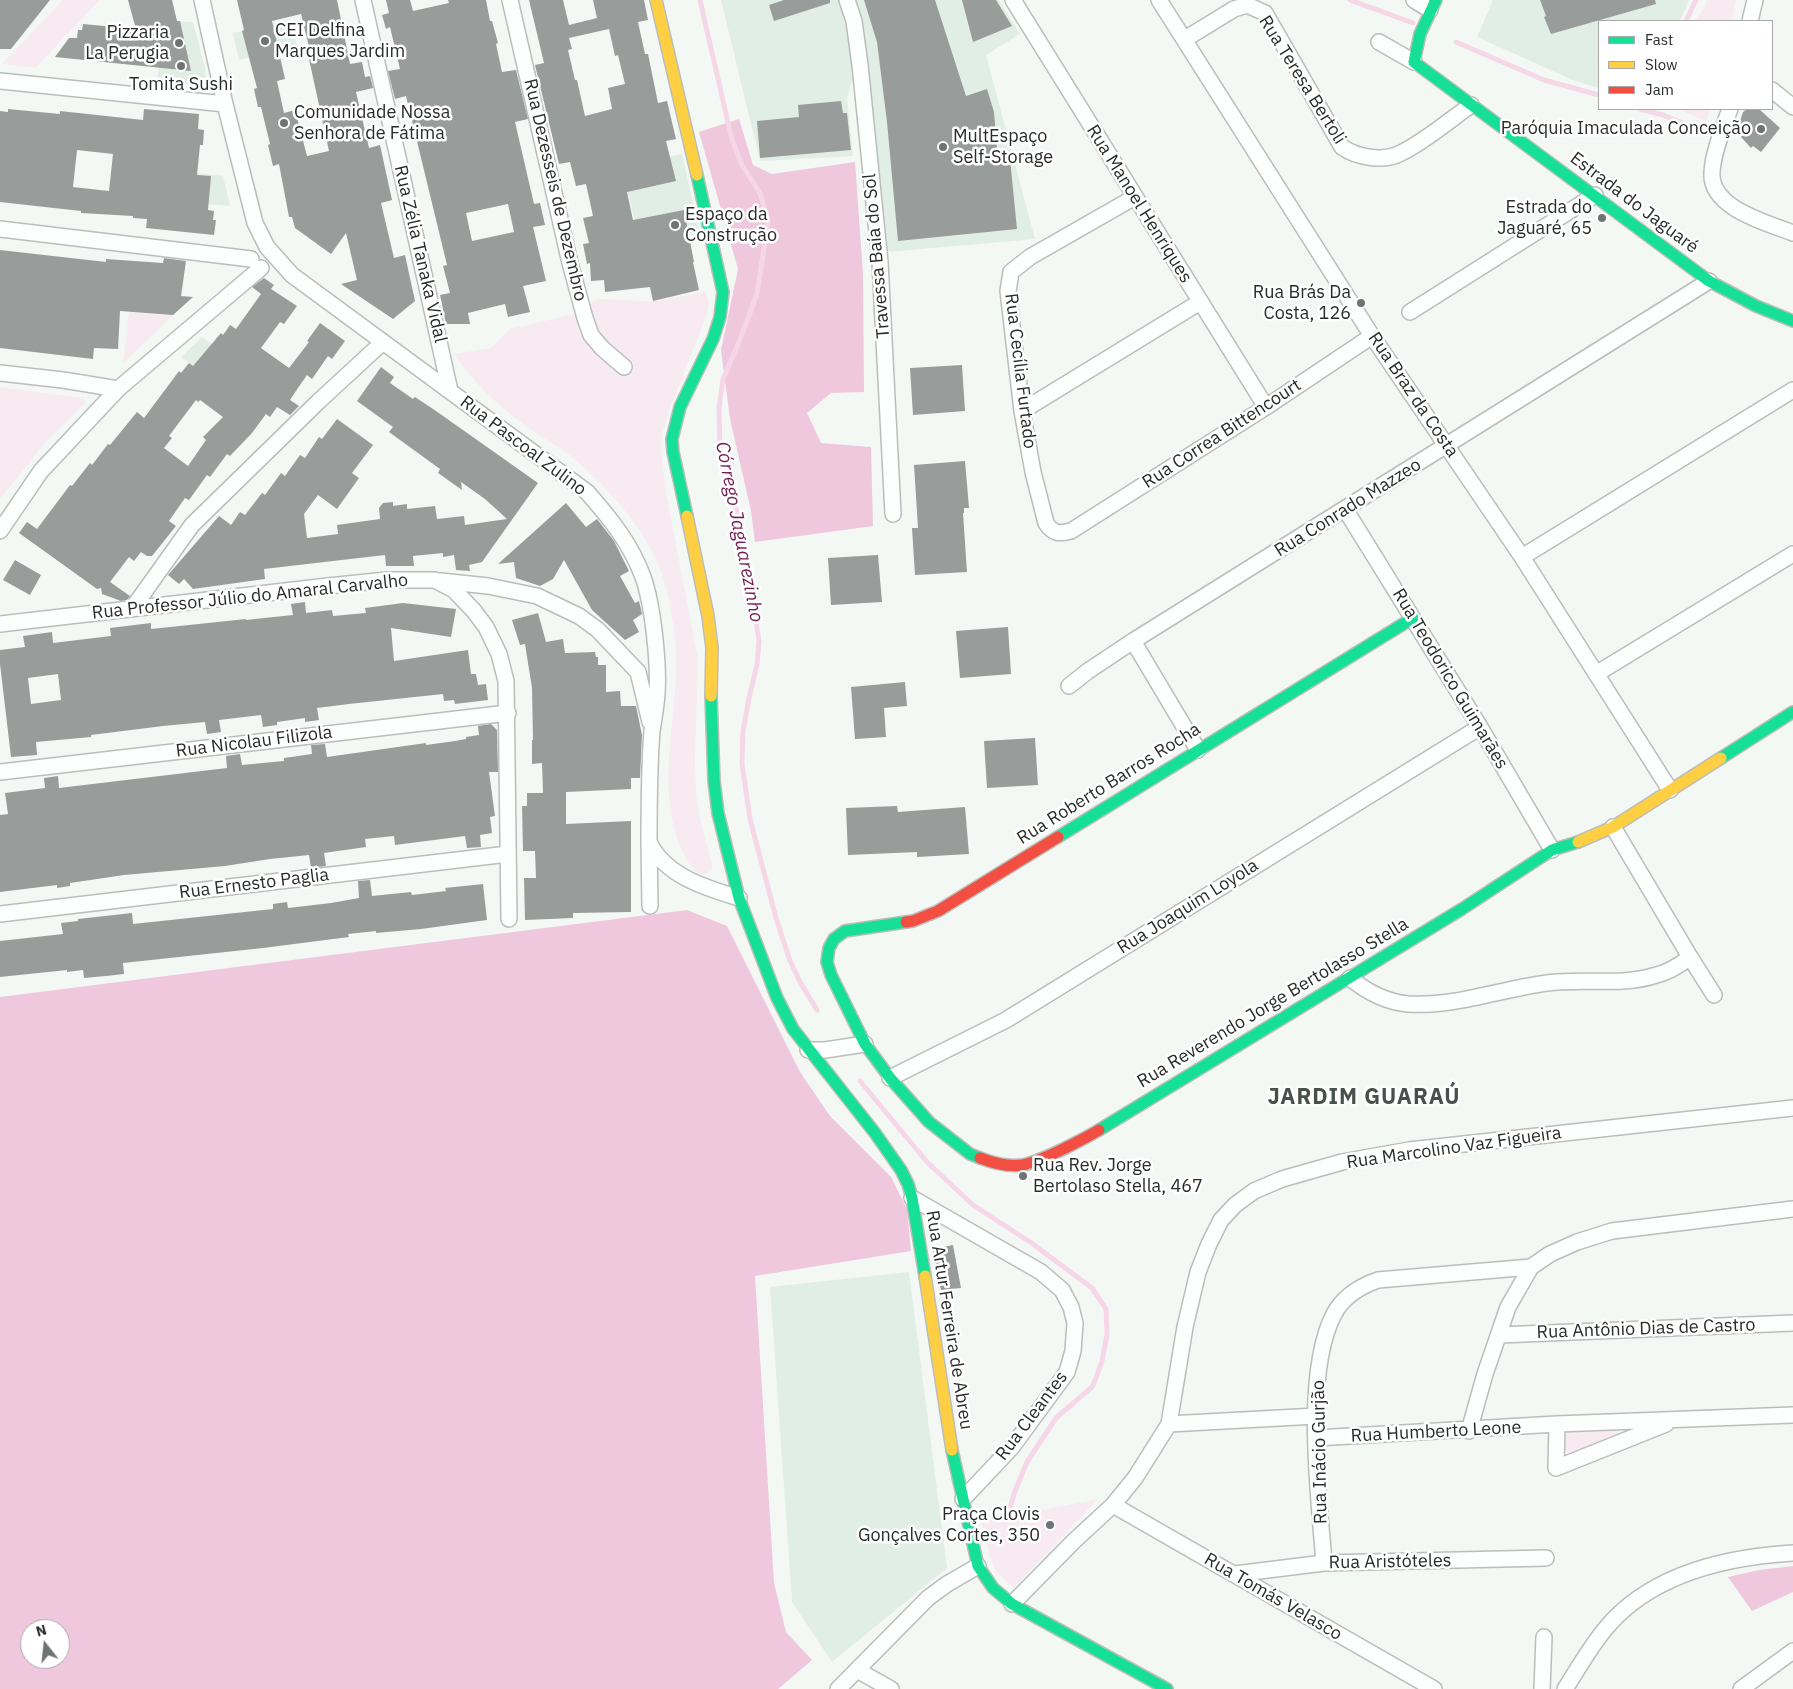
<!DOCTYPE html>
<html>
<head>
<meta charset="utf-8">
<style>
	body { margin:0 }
	#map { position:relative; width:1793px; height:1689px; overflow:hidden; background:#f3f8f5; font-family:"IBM Plex Sans",sans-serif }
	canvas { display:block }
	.legend { position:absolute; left:1598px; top:20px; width:175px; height:90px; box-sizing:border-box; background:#fff; border:1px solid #a9abaa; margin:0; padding:6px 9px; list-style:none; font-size:15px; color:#282c2a }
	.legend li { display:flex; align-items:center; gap:10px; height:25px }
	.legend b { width:25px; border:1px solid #a9abaa }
	.north { position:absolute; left:20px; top:1619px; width:50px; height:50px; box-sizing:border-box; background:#fff; border:1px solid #a9abaa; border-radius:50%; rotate:344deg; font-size:14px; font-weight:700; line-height:20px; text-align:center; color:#282c2a }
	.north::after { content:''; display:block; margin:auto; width:18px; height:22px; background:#6f7371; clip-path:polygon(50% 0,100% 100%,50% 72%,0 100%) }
</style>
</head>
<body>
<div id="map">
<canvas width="1793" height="1689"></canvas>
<ul class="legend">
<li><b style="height:6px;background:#16e098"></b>Fast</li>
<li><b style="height:6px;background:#ffcf43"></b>Slow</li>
<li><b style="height:6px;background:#f24e42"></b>Jam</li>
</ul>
<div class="north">N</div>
</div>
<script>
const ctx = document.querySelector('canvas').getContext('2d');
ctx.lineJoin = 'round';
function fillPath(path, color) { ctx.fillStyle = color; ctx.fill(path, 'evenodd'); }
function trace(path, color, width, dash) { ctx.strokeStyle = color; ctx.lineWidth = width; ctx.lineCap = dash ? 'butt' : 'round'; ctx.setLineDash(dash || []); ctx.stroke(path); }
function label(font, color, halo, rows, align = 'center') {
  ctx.font = font + ' "IBM Plex Sans",sans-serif'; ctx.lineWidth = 5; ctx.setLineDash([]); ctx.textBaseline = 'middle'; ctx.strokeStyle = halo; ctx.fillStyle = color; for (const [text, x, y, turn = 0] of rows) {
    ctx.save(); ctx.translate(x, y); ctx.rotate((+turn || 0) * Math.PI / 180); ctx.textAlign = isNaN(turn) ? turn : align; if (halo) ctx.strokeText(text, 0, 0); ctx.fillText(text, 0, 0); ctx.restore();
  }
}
const built = new Path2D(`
	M721 0H840L848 31 855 73 847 97 853 156 760 161Z
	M853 0H999L1020 34 986 55 1035 239 888 252 864 45Z
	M1493 0H1689L1680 21H1599V88L1575 81 1477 37Z
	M291 19 297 47 239 60 233 33Z
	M164 21 193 22 205 68V78L203 81 194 84 157 81Z
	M682 154 700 233 641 247 622 168Z
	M168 170 223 176 230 206 163 200Z
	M202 337 250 371 229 392 181 357Z
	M909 1272 947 1568 832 1662 792 1602 770 1287Z`);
const green = new Path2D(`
	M63 0H100L35 68 2 64Z
	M1707 0H1736L1732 21H1695L1704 8Z
	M1677 109H1711L1706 121Z
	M706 292 709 303 707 314 669 411 663 431 661 448 666 492 698 659 695 761 696 794 701 824 712 863V870C702 878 695 873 689 863 651 800 678 723 676 655 675 635 672 615 668 595 656 540 615 494 573 458 557 445 539 436 523 424 496 404 473 382 454 354L491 348 510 329 574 314 598 299 653 301Z
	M129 312 173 315 123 364Z
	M0 387 83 398 86 402 44 444 0 499Z
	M1616 1425 1619 1432 1617 1437 1572 1456 1566 1451 1563 1428Z
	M1098 1499 1014 1588 996 1572 990 1556 981 1522Z`);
const forest = new Path2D(`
	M739 119 753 165 772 174 855 162 863 274 864 392 831 393 807 413 821 443 871 447 873 526 755 542 751 511 730 419 721 350 738 269 699 132Z
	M687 910 727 926 800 1072 830 1116 891 1177 907 1209 911 1251 755 1276 774 1583 786 1632 812 1660 778 1689H0V997ZM30 1629H60V1659H30Z
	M1793 1566V1592L1752 1611 1728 1577 1759 1570Z`);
const stream = new Path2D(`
	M700 0 732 140 742 165 761 195 768 223 757 294 739 342 723 379 719 409 720 450 743 535 759 641 757 665 749 698 743 731 742 764 750 819 776 918 789 958 800 982 817 1010
	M1350 0 1413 23
	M1686 21 1696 0
	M1456 42 1544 80 1599 95
	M1640 109 1663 115 1702 131
	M860 1081 927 1162 973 1205 1030 1242 1092 1288 1106 1309 1107 1335 1102 1361 1093 1386 1056 1418 1027 1462 1015 1491 1006 1521`);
const building = new Path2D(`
	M0 0H50L11 49H0Z
	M128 0H172L177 21H180L191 71 55 57 69 38H77L78 30H82L83 24 136 29Z
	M237 0H337L350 64 362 62 365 77 370 76 373 88 356 92 369 148 380 145 392 200 381 203 394 258 405 255 415 301 393 319 341 284 357 280 346 233 331 254 295 228 292 217H289L279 164 273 166 268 145 270 144 261 107H258L254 89 257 88 242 31 244 30ZM301 14 312 59H309L329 151 307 156 295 110 284 113 277 81 285 79 272 21Z
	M386 0H410L413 11 449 3 448 0H486L490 21H492L498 43 496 44 502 72 516 70 528 119 515 122 534 204 540 203 545 225 533 227 546 281 523 286 530 312 508 317 505 304 468 313 470 324H446L440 295 450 293 443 266 447 265 406 96 395 99 388 71 400 69 390 27 386 29 382 15 389 13ZM508 204 514 232 472 241 466 213Z
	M529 0H563L569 25 597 18 593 0H644L648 20 638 22 645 54H648L658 103 667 101 676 139 666 141 676 181 627 192 633 220 684 210 694 262H693L699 290 653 301 650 287 605 292 604 280 591 281 590 263 587 264 583 244 589 243 583 218 593 216 586 184 576 186 570 162 559 164 535 65 544 63ZM609 29 615 56 618 55 625 84 608 88 612 109 585 116 577 80H575L568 50 572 49 569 38Z
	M784 0H830V3L774 21 769 5Z
	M864 0H935L966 96 987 89 994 112 998 160 1010 159 1017 229 898 241 887 122 877 42Z
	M962 0H996L1012 26 973 42Z
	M1540 0H1655L1656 4 1551 34 1544 17 1546 16Z
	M841 101 843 113H847L851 150 760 158 757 121 799 117 798 105Z
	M8 109 60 114V111L143 120 144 109 199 114 198 129 204 130 203 145H200L197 175 211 176 208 210 214 211 213 220H216L214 235 146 228 147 219 133 218V216L81 213V211L0 202V111L8 112ZM77 150 113 154 109 191 73 187Z
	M1747 109H1759L1780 128 1761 152 1753 146 1751 148 1741 137 1740 121 1743 112Z
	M0 250 106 262V259L163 263 164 258 186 261 181 296 193 297 173 315 120 311 118 349 94 348 93 359 0 348Z
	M264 278 274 285 271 289 297 306 284 324 280 322 261 348 289 368 309 342 307 341 320 323 345 341 332 359 328 356 312 379 307 375 298 388 290 400 299 406 290 415 277 407 270 417 266 414 252 433 230 456 227 454 210 477 207 475 189 500 185 498 169 521 176 526 152 556H147L141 552 134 561 129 557 110 582 130 596 127 600 121 601 102 594 101 588 97 589 19 533 27 522 37 529 70 485 72 486 90 463 92 465 108 444 110 445 137 412 144 418 179 371 181 373 189 363 193 366 221 333 223 335 230 325 236 329 261 294 252 287ZM196 400 198 402 200 400 223 417 203 437 206 440 188 466 164 448 172 438 169 436Z
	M962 365 965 411 913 415 910 368Z
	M381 367 394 377 390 383 413 399 415 397 436 411 538 483 482 562 469 565 470 571 456 570 454 555 443 557V553L413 556 414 566H386L385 555 264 569 265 579 193 589 184 579 179 584 168 575 219 516 231 525 240 512 245 515 262 493 265 495 281 473 285 476 300 455 305 458 319 437 322 439 337 419 373 445 352 473 359 478 337 509 318 495 304 514 307 538 338 534 337 525 380 519 379 508 383 503 393 502V506L407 504V509L435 506 437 519 464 516 465 525 507 519 485 499 461 482 462 490 438 473 440 469 389 432 393 427 357 401Z
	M965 461 969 508H964V513H963L967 572 915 575 912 528H918L914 465Z
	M566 503 586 527 597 519 614 541 629 571 620 576 635 603 639 601 642 614 633 620 639 632 625 640 592 610 564 560 553 579 540 586 516 578 514 562 498 564Z
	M878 555 882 602 831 605 828 558Z
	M15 560 41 575 30 595 3 580Z
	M305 602 306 613 332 610 333 616 366 613 365 608 403 603 456 609 451 637 391 628 394 661 468 650 471 674H476L478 685 486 684 488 700 455 704 454 700 444 701 443 694 349 704 317 708 319 720 305 722V718L277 722V725L263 727 261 715 219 720 221 732 207 734 205 722 163 726 91 735V737L36 742 37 755 11 757 0 664V650L25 647 23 636 52 632 53 643 111 636 110 628 151 623V629L246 619V620L264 618 293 615 291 604ZM58 674 61 700 31 704 28 678Z
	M538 613 546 642 563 639 565 653 595 652 596 657H598V665H606V692L620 691 621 706H636L642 735 640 778H631V789L566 792V824L631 821V912L573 913V918L525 920 524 878H536L535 851H523L522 806H527V793H543L542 763 532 764V740H533L532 688 525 644 520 645 512 620Z
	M1008 627 1011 674 960 678 956 631Z
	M905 682 907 706 884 708 886 737 855 739 851 687Z
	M491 724 497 730 498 772H489L495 816 490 817 492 833 480 835 481 847 467 848 465 836 395 845 394 836 365 839 366 847 324 853 326 866 311 868 309 855 270 859 225 866 124 875 70 883V886L57 888V885L0 892V815L8 814 5 793 45 788 44 778 58 776 59 788 227 768 226 756 240 754 242 765 284 761V758L312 754 311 745 325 744 327 757 426 743V745L455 741 466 739V737L479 735 478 726Z
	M1035 738 1038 785 987 788 984 741Z
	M897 806 898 812 965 807 969 854 917 857V852L848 855 846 808Z
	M370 880 372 896 411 892 412 895 446 891 445 888 483 884 487 920 421 929 376 933V931L348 934 349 937 263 948 123 963 124 974 106 976 84 978 83 970 67 972V970L0 977V941L63 934 61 923 78 921V919L132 913 133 924 273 909V904L287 902 288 908 331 903 359 898 358 881Z
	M953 1245 961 1288 941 1290 933 1249Z`);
const street = new Path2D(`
	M202 0 225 104 255 223 267 247 292 275 587 492C610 518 631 544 643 577 653 605 659 664 657 694 656 706 654 719 652 731 649 768 649 805 649 842 665 876 706 888 739 898
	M363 0 450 391
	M510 0 570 263 585 318 591 335 602 348 624 367
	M847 0 854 21 860 65 880 262 893 514
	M1013 0 1266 407
	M1159 0 1372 336 1522 557 1670 790
	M1414 0 1430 10
	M1750 21 1755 0
	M1185 39 1234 9 1247 5 1265 13 1342 147C1358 158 1384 162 1401 153 1424 142 1450 120 1471 105
	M1379 42 1414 62
	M0 81 225 104
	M1772 90 1793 107
	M1730 109C1723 128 1713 153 1712 172 1709 208 1767 223 1793 233
	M1135 197 1030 257 1011 272 1008 291 1022 411 1033 472 1046 523C1053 534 1059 534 1071 531L1266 407 1372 336
	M0 229 251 259
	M1410 312 1595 195
	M0 373 63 380 118 389
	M1022 411 1200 302
	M1345 509 1480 727 1552 850
	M0 531 41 471 118 389 261 268
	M1522 557 1793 390
	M441 581 488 586 537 596 579 616 598 630 638 672 650 722
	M132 609 192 525 319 401 383 342
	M0 624 328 586 387 580H435L454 590 474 611 486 627 499 654 506 681 509 919
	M1133 641 1198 750
	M1596 674 1793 554
	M1069 686 1088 671 1133 641 1709 281
	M0 772 508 713
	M649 843 650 906
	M0 914 508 854
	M1690 957 1714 995
	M1350 978C1367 992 1386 1002 1408 1004 1455 1007 1501 989 1547 983 1582 978 1619 986 1653 976 1667 973 1679 966 1690 957L1613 827
	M808 1050H825L865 1044
	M890 1078 1006 1020 1480 727
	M912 1198 1041 1272 1062 1290 1071 1307 1075 1323 1073 1351 1067 1372 1012 1447 963 1499
	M1499 1335 1793 1323
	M1169 1424 1316 1416
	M1557 1424 1556 1468 1666 1424
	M1469 1431 1485 1374 1508 1307 1531 1267 1550 1254 1577 1242 1612 1231 1793 1209
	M1316 1438 1557 1424 1793 1415
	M1113 1505 1434 1689
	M1324 1563C1319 1496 1303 1373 1334 1314 1343 1297 1361 1286 1378 1280L1531 1267
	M1235 1574 1324 1563 1546 1558
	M1012 1604 1074 1541 1113 1505 1135 1478 1169 1424 1185 1327 1198 1272 1209 1244 1221 1220 1235 1205 1254 1191 1282 1179 1342 1162 1409 1150 1793 1108
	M857 1670 891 1689
	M838 1689 928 1598 947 1584 978 1566
	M1542 1689 1544 1637
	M1565 1689C1578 1669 1590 1647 1606 1628 1651 1574 1726 1557 1793 1553
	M1741 1689 1793 1651`);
const fast = new Path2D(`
	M1436 0 1420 34 1414 62 1709 281 1756 306 1793 321
	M687 516 673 452 672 439 680 407 713 339 720 317 723 292 697 175
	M711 696 714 781 718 813 739 898 777 998 793 1029 875 1133 901 1170 908 1184 912 1198 925 1276
	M1721 758 1793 712
	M1058 837 1413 618
	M906 922 845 931 834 939 829 948 827 962 831 975 865 1044 890 1078 929 1122 970 1154 980 1158
	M1099 1130 1462 909 1552 850 1578 842
	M952 1450 978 1566 993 1588 1012 1604 1167 1689`);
const slow = new Path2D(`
	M656 0 697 175
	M687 516 708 616 712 648 711 696
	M1578 842 1613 827 1721 758
	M925 1276 952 1450`);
const jam = new Path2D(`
	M906 922 913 921 938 911 1058 837
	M980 1158C993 1163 1008 1167 1022 1165 1040 1162 1082 1140 1099 1130`);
const markers = [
	[265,41,5,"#6f7371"],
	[179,43,5,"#6f7371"],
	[181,66,5,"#6f7371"],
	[284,123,5,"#6f7371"],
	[1761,129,5,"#6f7371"],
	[943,147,5,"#6f7371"],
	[1602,218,5,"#6f7371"],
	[675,225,5,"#6f7371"],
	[1361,303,5,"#6f7371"],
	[1023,1176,5,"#6f7371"],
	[1050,1525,5,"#6f7371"]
];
const poiNames = [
	["CEI Delfina",275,31],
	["Marques Jardim",275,52],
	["Pizzaria",169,33,"right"],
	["La Perugia",169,54,"right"],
	["Tomita Sushi",181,85,"center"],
	["Comunidade Nossa",294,113],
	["Senhora de Fátima",294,134],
	["Paróquia Imaculada Conceição",1751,129,"right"],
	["MultEspaço",953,137],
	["Self-Storage",953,158],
	["Estrada do",1592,208,"right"],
	["Jaguaré, 65",1592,229,"right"],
	["Espaço da",685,215],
	["Construção",685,236],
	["Rua Brás Da",1351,293,"right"],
	["Costa, 126",1351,314,"right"],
	["Rua Rev. Jorge",1033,1166],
	["Bertolaso Stella, 467",1033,1187],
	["Praça Clovis",1040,1515,"right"],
	["Gonçalves Cortes, 350",1040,1536,"right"]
];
const streetNames = [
	["Rua Teresa Bertoli",1302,80,58],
	["Rua Dezesseis de Dezembro",555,190,77],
	["Estrada do Jaguaré",1634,203,37],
	["Rua Manoel Henriques",1139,204,58],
	["Rua Zélia Tanaka Vidal",420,254,77],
	["Travessa Baía do Sol",877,256,-95],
	["Rua Cecília Furtado",1020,371,83],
	["Rua Braz da Costa",1413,395,56],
	["Rua Correa Bittencourt",1222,434,-33],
	["Rua Pascoal Zulino",523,446,37],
	["Rua Conrado Mazzeo",1348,508,-32],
	["Rua Professor Júlio do Amaral Carvalho",250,597,-6],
	["Rua Teodorico Guimarães",1450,679,59],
	["Rua Nicolau Filizola",254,742,-7],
	["Rua Roberto Barros Rocha",1109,784,-32],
	["Rua Ernesto Paglia",254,884,-7],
	["Rua Joaquim Loyola",1188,907,-32],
	["Rua Reverendo Jorge Bertolasso Stella",1273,1003,-31],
	["Rua Marcolino Vaz Figueira",1454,1148,-8],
	["Rua Artur Ferreira de Abreu",949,1320,81],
	["Rua Antônio Dias de Castro",1646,1329,-2],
	["Rua Cleantes",1032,1416,-53],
	["Rua Humberto Leone",1436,1432,-3],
	["Rua Inácio Gurjão",1320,1452,-91],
	["Rua Aristóteles",1390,1562,-1],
	["Rua Tomás Velasco",1273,1597,30]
];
const waterNames = [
	["Córrego Jaguarezinho",739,532,79]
];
const districtNames = [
	["JARDIM GUARAÚ",1364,1098]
];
fillPath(built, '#e1eee6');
fillPath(green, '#f7ebf1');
fillPath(forest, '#efc8dd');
trace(stream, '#f6d7e8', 5);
fillPath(building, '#989c9a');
trace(street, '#babebb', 18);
trace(fast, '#babebb', 14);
trace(slow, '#babebb', 14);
trace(jam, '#babebb', 14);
trace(street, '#fdfefe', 15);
trace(fast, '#16e098', 11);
trace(slow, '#ffcf43', 11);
trace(jam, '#f24e42', 11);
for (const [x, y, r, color] of markers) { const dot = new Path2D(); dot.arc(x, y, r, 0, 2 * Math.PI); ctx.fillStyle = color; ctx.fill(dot); trace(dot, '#fff', 2); }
label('18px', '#282c2a', '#fff', poiNames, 'left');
label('18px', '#282c2a', '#fff', streetNames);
label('italic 19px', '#741e55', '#fff', waterNames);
ctx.letterSpacing = '1px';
label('bold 22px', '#47504b', '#fff', districtNames);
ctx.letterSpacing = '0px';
</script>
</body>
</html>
